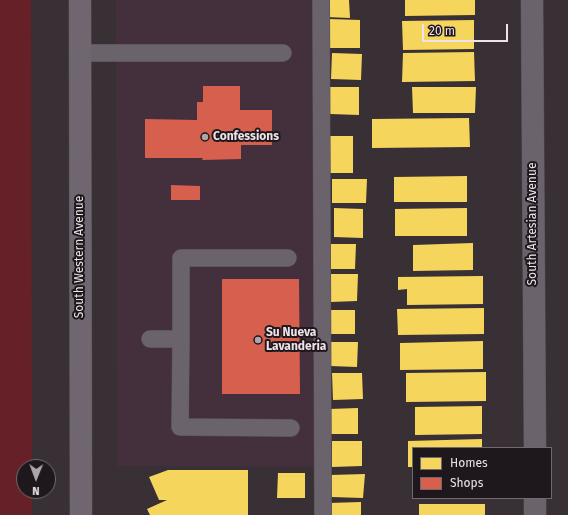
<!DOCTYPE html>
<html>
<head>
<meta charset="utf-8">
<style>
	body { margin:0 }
	#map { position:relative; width:568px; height:515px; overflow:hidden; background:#383035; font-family:"Fira Sans",sans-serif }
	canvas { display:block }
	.legend { position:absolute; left:412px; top:447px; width:140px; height:52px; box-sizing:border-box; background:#1e171c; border:1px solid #71696e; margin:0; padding:5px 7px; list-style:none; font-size:12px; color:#eee3e9 }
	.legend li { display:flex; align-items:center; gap:8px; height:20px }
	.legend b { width:20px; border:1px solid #71696e }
	.north { position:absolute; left:16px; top:459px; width:40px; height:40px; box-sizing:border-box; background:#1e171c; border:1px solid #71696e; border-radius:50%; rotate:181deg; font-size:11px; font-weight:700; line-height:16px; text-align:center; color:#eee3e9 }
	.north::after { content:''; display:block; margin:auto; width:14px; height:18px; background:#aea4aa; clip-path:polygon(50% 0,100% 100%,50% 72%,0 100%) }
	.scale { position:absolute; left:422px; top:24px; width:86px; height:18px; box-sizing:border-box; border:2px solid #eee3e9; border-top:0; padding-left:5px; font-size:12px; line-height:14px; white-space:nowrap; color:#eee3e9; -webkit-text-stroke:3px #1e171c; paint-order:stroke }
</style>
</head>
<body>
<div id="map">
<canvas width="568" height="515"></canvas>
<ul class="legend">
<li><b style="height:11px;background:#f6d55c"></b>Homes</li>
<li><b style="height:11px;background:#d6604d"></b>Shops</li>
</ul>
<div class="north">N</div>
<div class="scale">20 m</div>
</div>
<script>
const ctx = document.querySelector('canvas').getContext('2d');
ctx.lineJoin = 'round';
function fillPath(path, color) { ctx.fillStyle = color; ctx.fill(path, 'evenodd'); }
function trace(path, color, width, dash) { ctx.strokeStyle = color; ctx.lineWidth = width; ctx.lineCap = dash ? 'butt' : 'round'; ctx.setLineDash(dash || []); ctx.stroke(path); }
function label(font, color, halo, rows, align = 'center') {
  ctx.font = font + ' "Fira Sans",sans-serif'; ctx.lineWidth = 4; ctx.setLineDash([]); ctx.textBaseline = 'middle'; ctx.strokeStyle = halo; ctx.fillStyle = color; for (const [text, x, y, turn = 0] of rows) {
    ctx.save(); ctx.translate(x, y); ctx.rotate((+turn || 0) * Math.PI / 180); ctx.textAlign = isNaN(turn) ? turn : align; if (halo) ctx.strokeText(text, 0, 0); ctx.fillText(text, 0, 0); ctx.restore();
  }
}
const built = new Path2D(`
	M116 0H321L323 467 117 466Z`);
const green = new Path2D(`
	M0 0H31L32 467H24V491H32V515H0Z`);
const homes = new Path2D(`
	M326 0H349L350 18 326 17Z
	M405 0H475V15L405 16Z
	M329 19 360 20V48H329Z
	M474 20V49L403 50 402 21Z
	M474 52 475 81 402 82 403 53Z
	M332 53 362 54 361 80 331 79Z
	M330 87H359V115L330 114Z
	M412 87H476L475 113H413Z
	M469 118 470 147 372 148V119Z
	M328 136H353V173H328Z
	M467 176V202H394V177Z
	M332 179H367L366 203H332Z
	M334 208 363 209V238L334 237Z
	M467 208V236H395V209Z
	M473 243V270L413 271V245Z
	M329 244H356L355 269H328Z
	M331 274H358L357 301 331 302Z
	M483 276V304L407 305V289L398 290V277Z
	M484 308V334L398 335 397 309Z
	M328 310H355V334H328Z
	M483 341V369L400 370V343Z
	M331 342H358L357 367 330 366Z
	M486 372V401L406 402V373Z
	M332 373H362L363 399 333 400Z
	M482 406V434L415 435V407Z
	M358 408V434H330L329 409Z
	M482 439V448H413V467H408V441Z
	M332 441H362V466L332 467Z
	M168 470H248V515H150L147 509 167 500H159L149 477Z
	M278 473H305V498H277Z
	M365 474 363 498 331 497 330 475Z
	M361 502V515H328V503Z
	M419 504H485V515H419Z`);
const shops = new Path2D(`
	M203 86H240V110H272V145H241V159L202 160 203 158H145V119L197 120V102H203Z
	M171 185 200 186V200H171Z
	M222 279H299L300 394H222Z`);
const service = new Path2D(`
	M321 0 323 515
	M80 53H283
	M150 339H181V258H288
	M181 339 180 427 291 428`);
const minor = new Path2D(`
	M532 0 535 448
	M535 498V515`);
const secondary = new Path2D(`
	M80 0 81 515`);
const markers = [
	[205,137,4,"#aea4aa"],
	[258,340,4,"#aea4aa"]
];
const poiNames = [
	["Confessions",213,137],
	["Su Nueva",266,333],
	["Lavanderia",266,347]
];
const streetNames = [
	["South Artesian Avenue",533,224,-90],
	["South Western Avenue",80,257,-90]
];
fillPath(built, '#43303c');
fillPath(green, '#652127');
fillPath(homes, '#f6d55c');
fillPath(shops, '#d6604d');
trace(service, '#544d52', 18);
trace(minor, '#544d52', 23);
trace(secondary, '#544d52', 23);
trace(service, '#6b636c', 17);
trace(minor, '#6b636c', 22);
trace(secondary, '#6f6670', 22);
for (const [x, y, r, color] of markers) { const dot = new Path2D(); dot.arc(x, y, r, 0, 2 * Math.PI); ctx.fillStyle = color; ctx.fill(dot); trace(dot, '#1e171c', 1.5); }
label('bold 12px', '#eee3e9', '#1e171c', poiNames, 'left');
label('12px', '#eee3e9', '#1e171c', streetNames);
</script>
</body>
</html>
